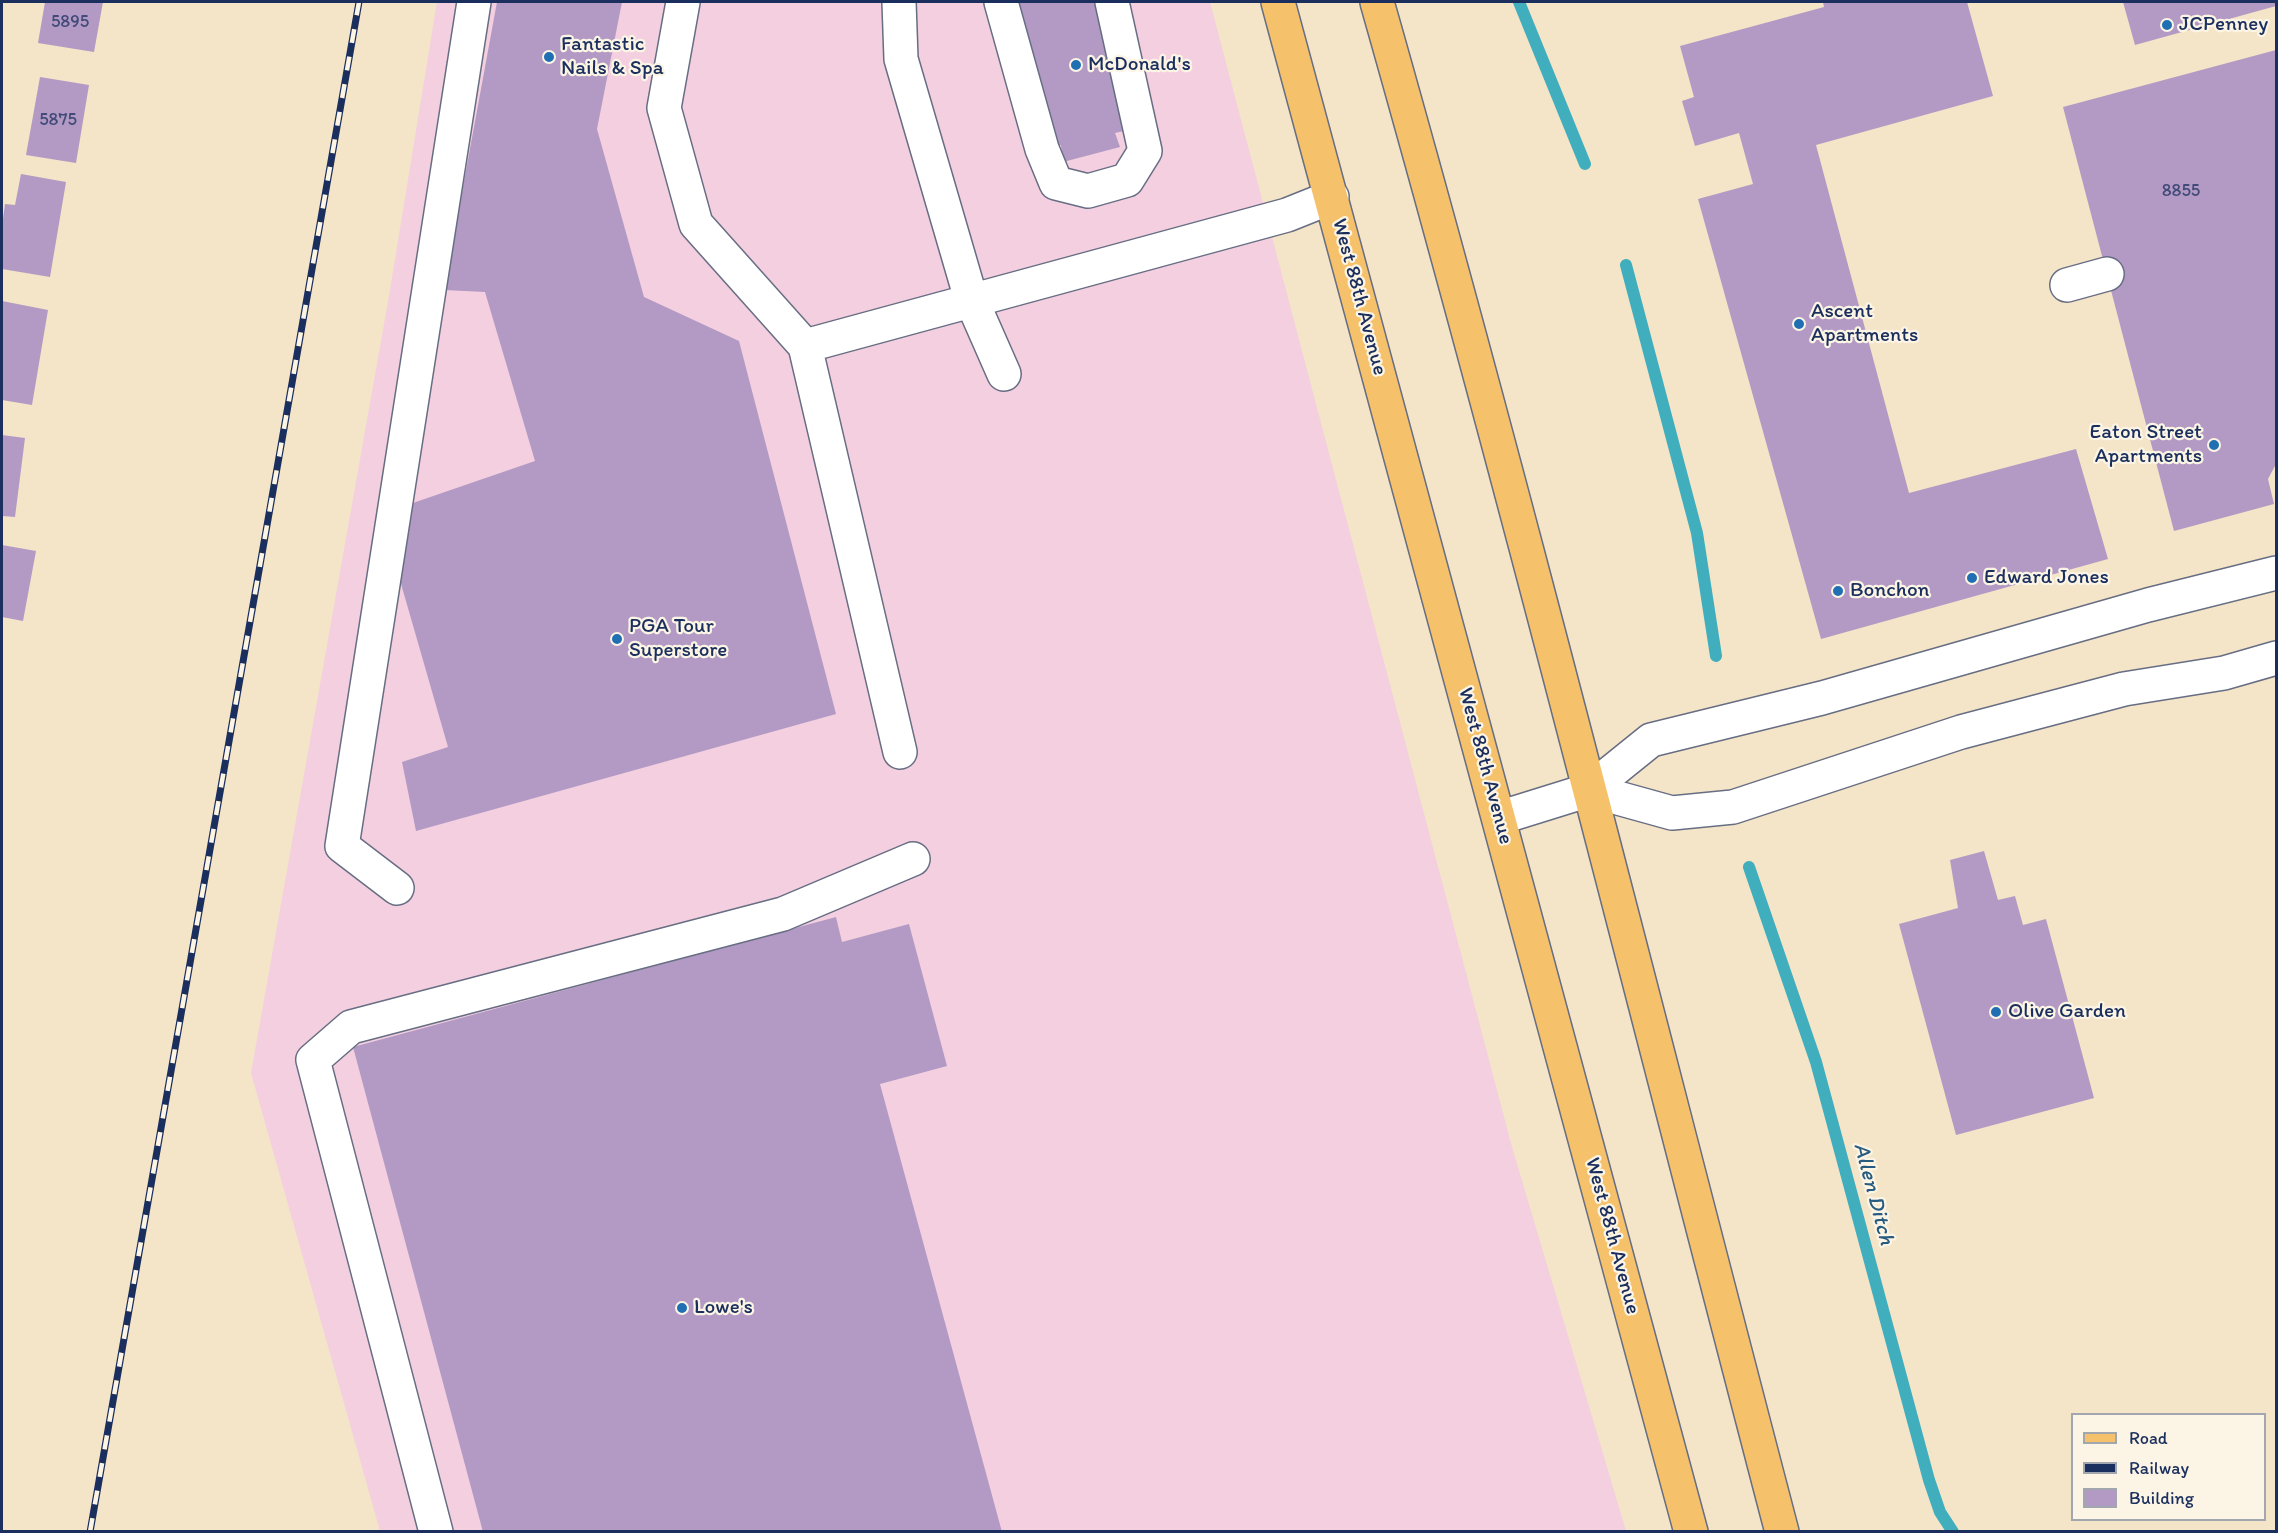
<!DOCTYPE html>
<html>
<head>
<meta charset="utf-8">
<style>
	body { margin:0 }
	#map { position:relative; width:2278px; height:1533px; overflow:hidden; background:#f4e4c8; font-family:Itim,sans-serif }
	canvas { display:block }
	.frame { position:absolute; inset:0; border:3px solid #1b2f5e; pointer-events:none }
	.legend { position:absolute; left:2071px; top:1413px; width:195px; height:108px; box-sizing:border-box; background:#fcf5e5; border:2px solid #a2a6af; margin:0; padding:8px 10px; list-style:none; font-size:18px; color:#1b2f5e }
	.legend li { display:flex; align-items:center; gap:12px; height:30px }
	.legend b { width:30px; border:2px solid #a2a6af }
</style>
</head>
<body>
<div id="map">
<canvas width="2278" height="1533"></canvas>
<div class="frame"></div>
<ul class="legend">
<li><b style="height:8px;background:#f5c16b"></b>Road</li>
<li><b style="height:8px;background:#1b2f5e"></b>Railway</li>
<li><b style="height:16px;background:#b29ac4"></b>Building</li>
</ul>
</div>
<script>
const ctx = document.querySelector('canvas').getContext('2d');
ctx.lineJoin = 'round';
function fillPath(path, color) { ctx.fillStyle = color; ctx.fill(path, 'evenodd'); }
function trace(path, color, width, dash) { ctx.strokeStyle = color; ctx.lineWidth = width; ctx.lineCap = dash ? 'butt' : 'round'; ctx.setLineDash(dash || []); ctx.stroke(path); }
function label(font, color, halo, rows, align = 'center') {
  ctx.font = font + ' Itim,sans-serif'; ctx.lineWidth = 4.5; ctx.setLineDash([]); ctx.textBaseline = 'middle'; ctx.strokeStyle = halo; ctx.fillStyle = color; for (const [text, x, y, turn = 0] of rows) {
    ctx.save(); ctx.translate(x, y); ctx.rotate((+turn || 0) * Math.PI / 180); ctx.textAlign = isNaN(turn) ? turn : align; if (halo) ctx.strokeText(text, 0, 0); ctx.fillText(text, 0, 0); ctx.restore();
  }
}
const built = new Path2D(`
	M437 2H1210L1512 1147 1626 1531H380L251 1073 389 296Z`);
const stream = new Path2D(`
	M1519 2 1585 164
	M1626 265 1697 533 1716 656
	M1749 867 1816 1062 1929 1480 1940 1512 1953 1532`);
const building = new Path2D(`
	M45 2H103L94 52 38 43Z
	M497 2H622L597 129 644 297 739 341 836 714 416 831 402 762 448 747 395 563 410 504 535 461 485 292 444 290Z
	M1011 2H1098L1128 130 1115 133 1120 147 1063 162 1061 145 1057 146 1028 36 1021 38Z
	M1823 2H1967L1993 96 1816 145 1909 493 2076 449 2108 559 1821 639 1698 199 1753 184 1739 133 1695 146 1682 101 1694 97 1680 46 1824 7Z
	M2123 2H2276V6L2135 45Z
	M2276 50V464L2268 479 2274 504 2174 531 2063 107Z
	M40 77 89 85 76 163 26 155Z
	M21 174 66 182 50 277 2 269V226L5 204 15 205Z
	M2 301 48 310 32 405 2 400Z
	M2 435 25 438 15 517 2 516Z
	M2 545 36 551 23 621 2 617Z
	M1984 851 1998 900 2015 896 2023 925 2046 919 2094 1098 1956 1135 1899 924 1958 908 1950 860Z
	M836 917 842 942 909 924 947 1066 880 1084 1002 1532H483L353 1047Z`);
const minor = new Path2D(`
	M683 2 664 108 696 224 805 346 900 752
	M899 2 901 59 971 299 1004 374
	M1001 2 1042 149 1056 183 1088 191 1127 180 1145 151 1112 2
	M2067 285 2107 274
	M805 346 1287 215 1332 197
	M1589 790 1672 813 1733 807 1961 732 2124 689 2224 673 2276 658
	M1499 818 1589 790 1651 740 1822 698 2148 605 2276 573
	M397 888 342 846 474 2
	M436 1532 313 1060 351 1027 783 914 913 859`);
const major = new Path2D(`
	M1278 2 1691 1532
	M1377 2C1521 509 1648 1021 1782 1532`);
const rail = new Path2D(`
	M90 1532 359 2`);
const markers = [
	[2167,25,6,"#1f6fb2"],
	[549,57,6,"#1f6fb2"],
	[1076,65,6,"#1f6fb2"],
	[1799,324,6,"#1f6fb2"],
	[2214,445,6,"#1f6fb2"],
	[1972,578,6,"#1f6fb2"],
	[1838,591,6,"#1f6fb2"],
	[617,639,6,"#1f6fb2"],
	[1996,1012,6,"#1f6fb2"],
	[682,1308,6,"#1f6fb2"]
];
const numberNames = [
	["5895",70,22],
	["5875",58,120],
	["8855",2181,191]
];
const poiNames = [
	["JCPenney",2179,25],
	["Fantastic",561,45],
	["Nails & Spa",561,69],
	["McDonald's",1088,65],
	["Ascent",1811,312],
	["Apartments",1811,336],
	["Eaton Street",2202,433,"right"],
	["Apartments",2202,457,"right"],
	["Edward Jones",1984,578],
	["Bonchon",1850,591],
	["PGA Tour",629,627],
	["Superstore",629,651],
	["Olive Garden",2008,1012],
	["Lowe's",694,1308]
];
const streetNames = [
	["West 88th Avenue",1359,297,75],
	["West 88th Avenue",1485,766,75],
	["West 88th Avenue",1612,1236,75]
];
const waterNames = [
	["Allen Ditch",1873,1194,75]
];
fillPath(built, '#f3cfe0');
trace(stream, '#41aebe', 12);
fillPath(building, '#b29ac4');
trace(minor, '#676e83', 36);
trace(major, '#676e83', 36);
trace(minor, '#fff', 33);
trace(major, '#f5c16b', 33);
trace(rail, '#1b2f5e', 7);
trace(rail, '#fcf5e5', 4.5, [14]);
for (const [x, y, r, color] of markers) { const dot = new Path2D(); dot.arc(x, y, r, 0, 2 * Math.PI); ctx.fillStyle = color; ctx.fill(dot); trace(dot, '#fcf5e5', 2); }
label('18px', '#414a78', null, numberNames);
label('21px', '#1b2f5e', '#fcf5e5', poiNames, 'left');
label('21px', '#1b2f5e', '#fcf5e5', streetNames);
label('italic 22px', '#285b80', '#fcf5e5', waterNames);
</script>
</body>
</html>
